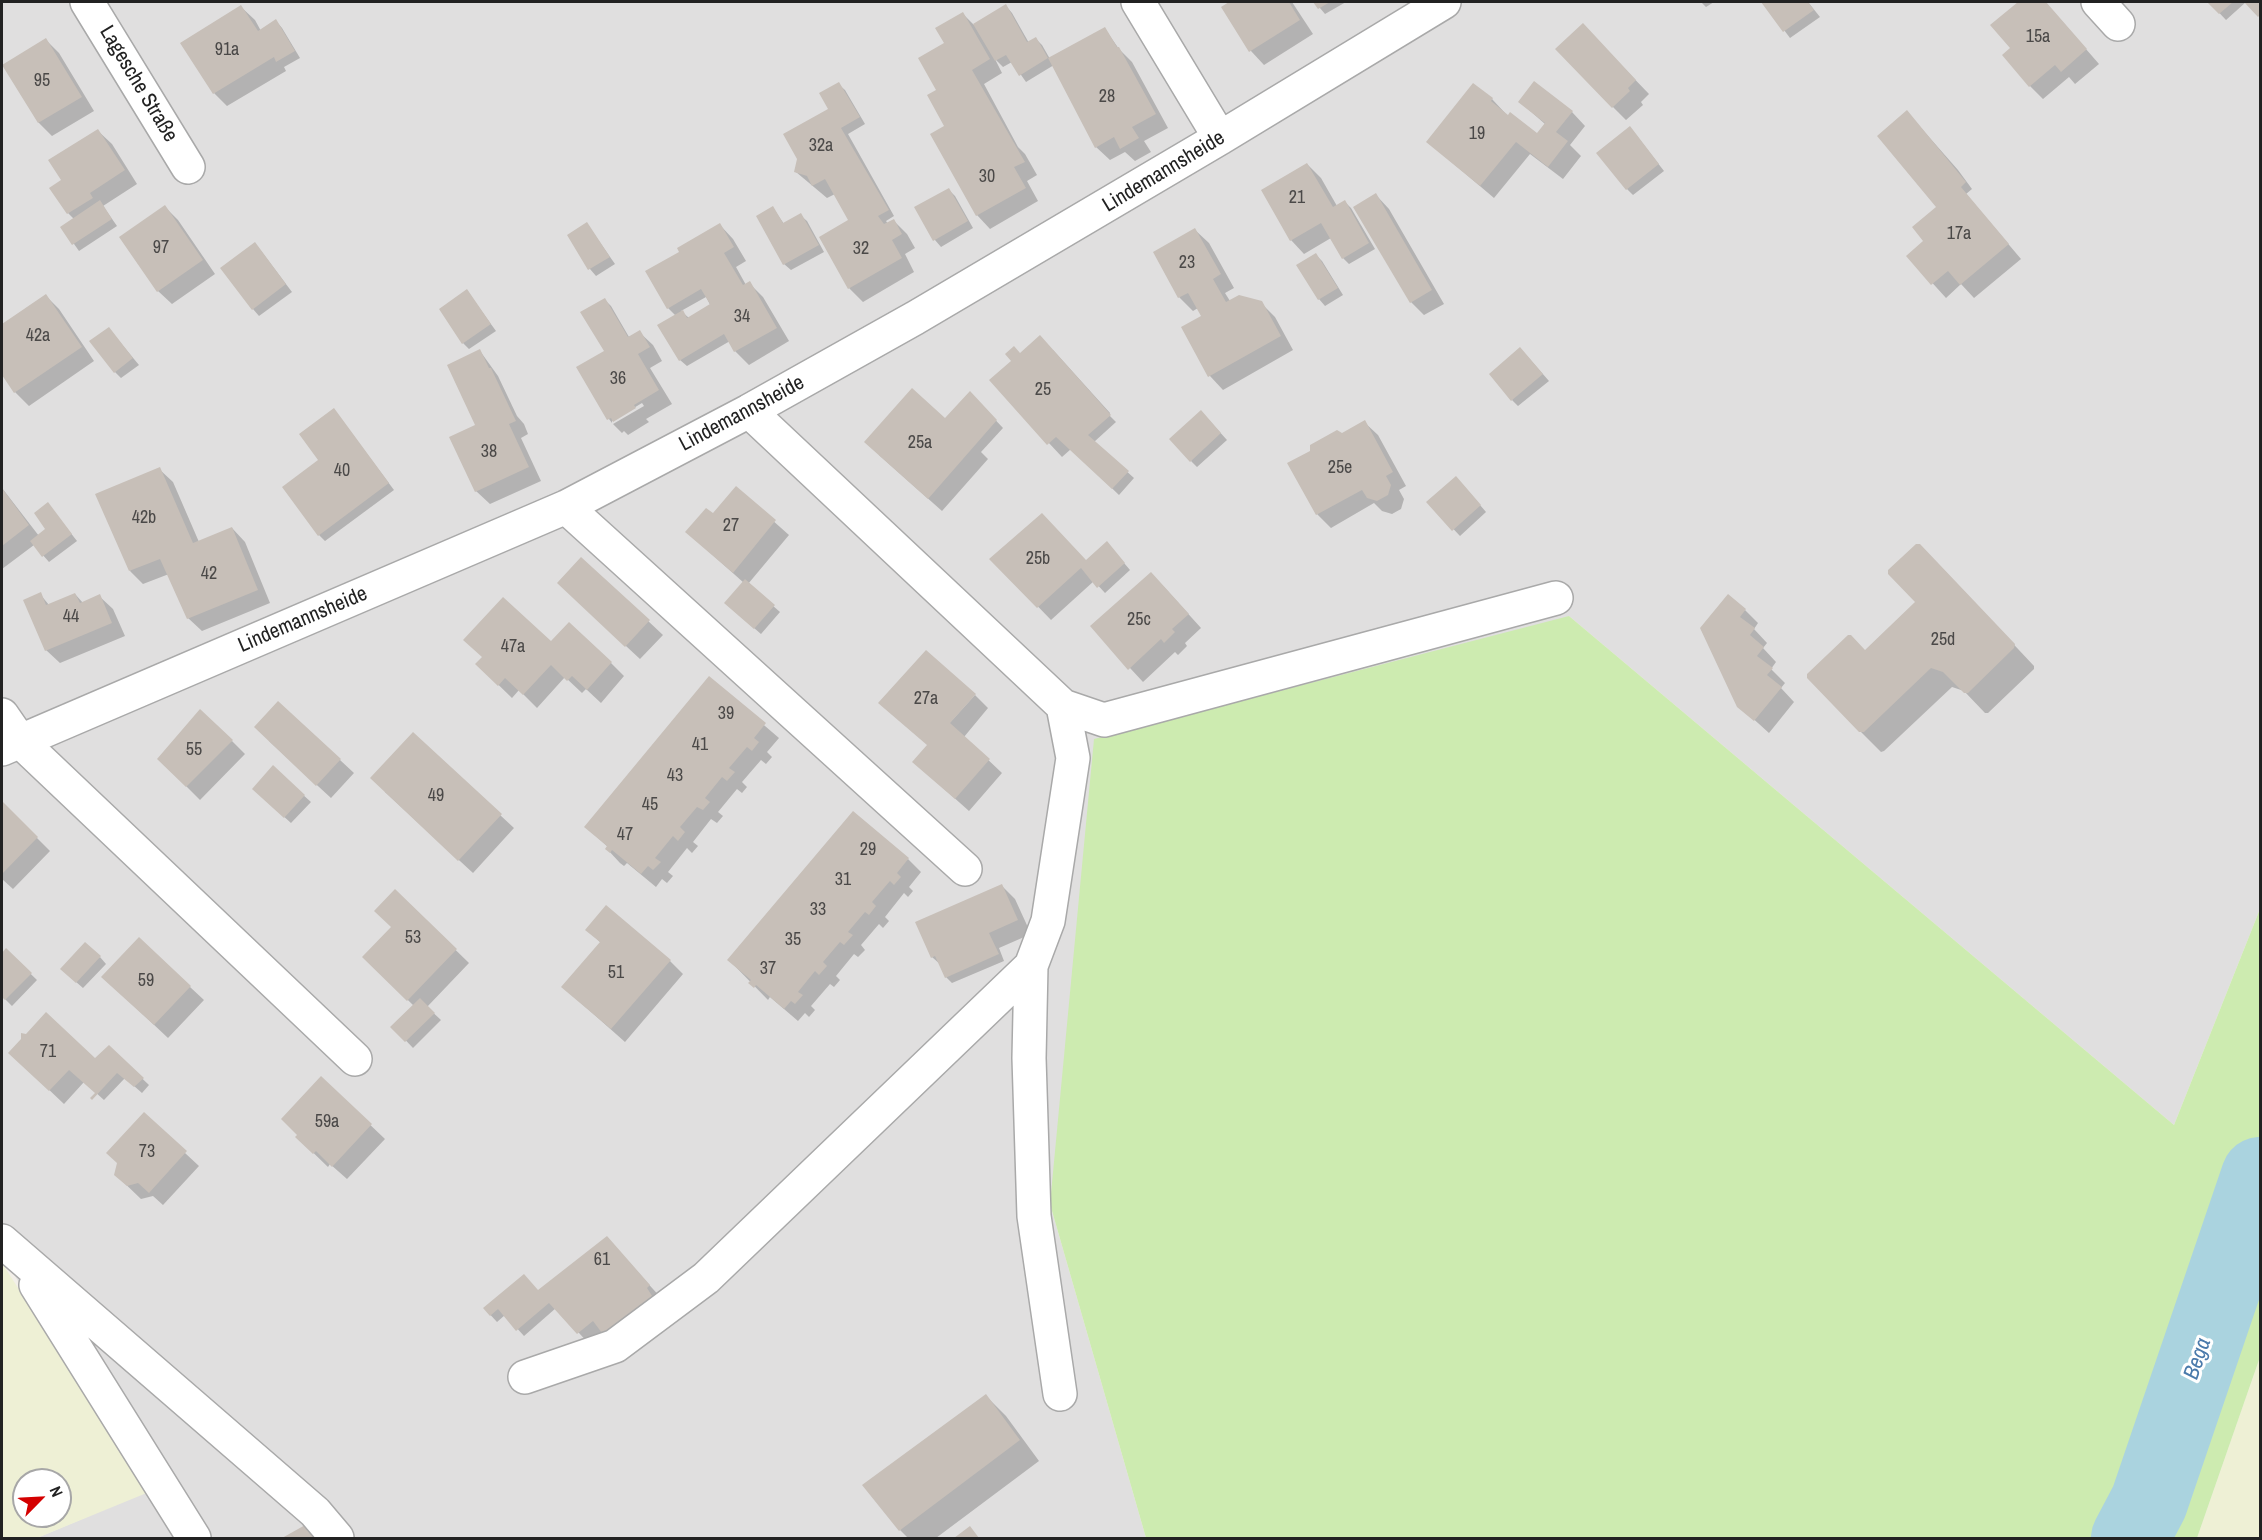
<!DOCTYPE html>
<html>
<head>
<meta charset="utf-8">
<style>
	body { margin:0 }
	#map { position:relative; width:2262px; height:1540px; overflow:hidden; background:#f2efe9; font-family:"Archivo Narrow",sans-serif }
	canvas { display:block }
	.frame { position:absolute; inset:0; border:3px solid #222; pointer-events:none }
	.north { position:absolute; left:12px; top:1468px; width:60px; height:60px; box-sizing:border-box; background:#fff; border:2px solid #a7a7a7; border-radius:50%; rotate:66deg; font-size:16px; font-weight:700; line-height:24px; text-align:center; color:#222 }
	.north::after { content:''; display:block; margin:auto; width:21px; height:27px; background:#d40000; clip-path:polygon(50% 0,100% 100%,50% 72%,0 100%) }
</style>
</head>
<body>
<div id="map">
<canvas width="2262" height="1540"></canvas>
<div class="frame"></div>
<div class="north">N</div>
</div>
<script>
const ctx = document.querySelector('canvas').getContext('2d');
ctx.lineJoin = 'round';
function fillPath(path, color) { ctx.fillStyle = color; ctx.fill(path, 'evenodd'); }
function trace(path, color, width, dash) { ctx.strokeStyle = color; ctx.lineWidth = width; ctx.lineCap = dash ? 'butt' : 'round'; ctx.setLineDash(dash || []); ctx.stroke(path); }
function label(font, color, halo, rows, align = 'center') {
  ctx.font = font + ' "Archivo Narrow",sans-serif'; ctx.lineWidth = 6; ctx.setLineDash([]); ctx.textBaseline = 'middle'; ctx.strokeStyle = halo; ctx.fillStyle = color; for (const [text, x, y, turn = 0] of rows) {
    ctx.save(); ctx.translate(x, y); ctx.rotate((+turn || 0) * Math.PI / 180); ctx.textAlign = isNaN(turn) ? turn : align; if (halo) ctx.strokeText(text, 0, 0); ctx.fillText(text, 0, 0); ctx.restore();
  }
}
const residential = new Path2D(`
	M2 2H2260V909L2174 1125 1569 616 1050 1204 1146 1538H37L148 1491 2 1255Z`);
const farmland = new Path2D(`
	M2 1263 149 1492 37 1538H2ZM24 1480H60V1516H24Z
	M2260 1357V1538H2197Z`);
const grass = new Path2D(`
	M1569 616 2174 1125 2260 909V1357L2197 1538H1146L1050 1204 1094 739Z`);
const shadow = new Path2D(`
	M1232 2H1292L1313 34 1264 65 1251 51 1223 7Z
	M1315 2H1346L1325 14Z
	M1701 2H1714L1706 7Z
	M1763 2H1808L1820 17 1790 38Z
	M2020 2H2045L2099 64 2075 84 2069 77 2043 99 2030 86 2012 48 1992 25Z
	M2209 2H2246L2226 20Z
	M1006 6 1012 13 1029 43 1036 39 1042 45 1050 59 1105 29 1119 49 1132 62 1168 128 1144 141 1151 152 1135 161 1125 152 1110 160 1096 147 1054 65 1026 82 1012 62 1003 67 995 59 1002 73 984 84 1018 147 1025 154 1037 175 1027 181 1038 201 990 229 977 215 946 126 938 91 946 44 963 14 974 25Z
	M241 7 255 20 261 31 276 21 282 28 300 58 284 67 286 71 227 106 214 93Z
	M1596 39 1649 94 1641 102 1643 105 1626 120 1613 107Z
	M46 40 59 53 94 111 52 136 39 123 4 65Z
	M1534 83 1572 112 1585 126 1570 145 1581 156 1563 179 1530 154 1494 198 1428 142 1492 99 1505 113 1504 114 1537 135 1545 124 1520 102Z
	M838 84 845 90 865 124 848 134 894 216 886 221 888 224 894 221 907 234 915 248 905 254 914 272 863 302 849 288 851 221 835 194 827 198 796 172 828 110Z
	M1907 112 1958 170 1972 189 1966 194 2021 259 1974 298 1961 284 1946 298 1908 256 1925 242 1938 207Z
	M98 131 112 144 137 184 103 206 117 226 79 251 62 227 74 219 68 213 63 180Z
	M1636 135 1664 171 1633 195 1627 189Z
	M1307 164 1321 178 1337 206 1345 202 1351 208 1375 249 1349 264 1343 258 1331 238 1304 254 1291 240Z
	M949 190 955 196 973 228 941 247 935 240 916 208Z
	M1376 195 1389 209 1444 304 1424 315 1411 302Z
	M165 207 178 220 215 274 172 304 158 291Z
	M773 208 784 224 800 215 807 221 824 252 791 270 784 264Z
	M587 224 615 264 596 276 590 269 569 236Z
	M720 225 733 239 746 261 736 267 746 285 749 283 763 297 789 341 749 365 735 351 730 341 687 366 680 360 676 316 668 308 679 254ZM706 297 716 316 689 318 681 311Z
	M1195 230 1209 243 1234 288 1225 293 1230 301 1261 303 1275 317 1293 350 1223 390 1210 376 1183 328 1203 317 1198 308 1193 311 1179 297Z
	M261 251 292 292 259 316 253 309Z
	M1316 255 1322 261 1343 295 1325 306 1319 299 1298 266Z
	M467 291 496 331 469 349 463 343Z
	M46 296 59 309 94 361 29 406 15 392 2 372V326Z
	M604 299 611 306 629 337 639 332 653 345 662 361 650 368 672 404 646 419 649 422 628 435 624 431 622 433 613 424 644 406 642 403 612 421V423L609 419Z
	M109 329 139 365 121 378 115 372Z
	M1053 350 1110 413 1109 415 1116 422 1094 442 1134 478 1119 495 1071 449 1062 457 991 381 1020 355Z
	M480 351 498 376 517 416 524 424 528 434 521 438 541 481 490 504 476 491Z
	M1527 356 1549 381 1518 406 1512 400Z
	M970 393 1003 428 981 452 988 459 942 511 879 455 945 420Z
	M334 410 394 490 325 541 319 535 320 460Z
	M1207 418 1227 440 1197 467 1191 461Z
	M1364 422 1378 435 1406 486 1399 490 1404 499 1401 509 1392 514 1382 511 1374 503 1331 528 1317 514 1312 451Z
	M159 469 173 482 199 542 232 528 245 542 270 603 202 631 188 618 169 574 143 584 130 571Z
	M1462 484 1486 512 1460 536 1428 502Z
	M2 488 39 536 47 530 48 504 77 541 49 562 34 545 2 569Z
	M736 488 789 535 748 584 780 612 761 634 732 609 744 583 687 532 713 515Z
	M1113 550 1130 570 1105 593 1094 581 1051 620 992 559 1086 562Z
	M582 559 663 635 640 659 573 597Z
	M1940 566 2034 666V669L1988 713H1985L1964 691 1952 687 1884 751 1881 752 1860 731 1865 652 1917 602Z
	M1164 587 1201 628 1185 643 1187 646 1178 655 1175 652 1143 682 1092 627Z
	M40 594 49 605 75 594 83 603 99 596 113 609 125 636 60 663 46 650Z
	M1745 610 1758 623 1754 629 1767 643 1763 648 1776 662 1771 669 1785 683 1781 688 1794 702 1769 733 1748 714 1702 628Z
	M551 643 611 663 624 676 601 703 586 689 582 693 565 677 537 708 519 690 512 698 477 664 483 658Z
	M709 678 779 738 767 752 772 757 766 764 761 760 742 782 747 787 742 793 737 789 718 812 723 816 717 823 711 819 693 842 698 846 692 853 687 848 668 872 673 876 667 883 662 879 656 887 627 863 624 866 620 863 607 849 608 847 586 827Z
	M975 695 988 708 964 737 1002 773 969 811 914 762Z
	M413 734 514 828 473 873 385 792Z
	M232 741 245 754 200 800 159 759Z
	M269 741 340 760 354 773 331 798Z
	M273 768 311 802 291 823 260 795Z
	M2 803 50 851 13 889 2 879Z
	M908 859 921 872 909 887 913 891 908 897 904 893 885 917 889 921 883 928 879 924 861 945 865 950 858 957 854 954 836 976 840 980 834 987 830 984 811 1006 815 1010 809 1017 805 1013 798 1021 770 997 768 1000 729 960Z
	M1002 886 1015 899 1031 934 999 948 1004 961 952 983 946 977 941 965 932 957Z
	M395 891 469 963 427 1007 441 1020 413 1048 393 1027 414 1006 364 957 392 927Z
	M587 929 670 961 683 974 625 1042 563 987 601 943Z
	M6 950 37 980 12 1006 2 996V955Z
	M100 957 106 964 83 988 68 975Z
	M190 987 204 1000 168 1038 117 990Z
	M27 1035 95 1061 109 1047 149 1085 142 1093 125 1078 104 1100 84 1082 64 1104 24 1066Z
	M321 1078 385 1139 347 1179 330 1164 328 1167 297 1137Z
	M144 1115 199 1166 163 1205 153 1196 141 1199 116 1175 119 1163Z
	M607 1238 662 1299 591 1346 556 1308 524 1336 505 1315 497 1322 485 1309 538 1292Z
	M986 1396 1006 1416 1039 1461 936 1538H908L900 1530Z`);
const river = new Path2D(`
	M2130 1538 2149 1502 2260 1176`);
const building = new Path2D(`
	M1229 2H1289L1300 20 1249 52 1221 7Z
	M1313 2H1330L1318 9Z
	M1761 2H1808L1814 10 1783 32Z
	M2018 2H2046L2087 49 2061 72 2055 65 2029 87 2002 55 2010 48 1990 25Z
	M2207 2H2233L2219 14Z
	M2244 2H2260V15L2258 17Z
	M1006 4 1027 42 1036 37 1048 58 1019 76 1006 55 995 61 973 24Z
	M241 5 258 31 276 19 295 51 276 62 274 57 213 94 180 43Z
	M963 12 990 59 972 70 1025 162 1014 167 1026 188 976 216 930 134 944 126 927 95 936 90 918 58 944 43 935 28Z
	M1583 23 1636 80 1628 88 1630 91 1612 108 1555 49Z
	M1105 27 1117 47H1119L1156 114 1132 127 1139 138 1120 149 1114 137 1095 148 1048 58Z
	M46 38 82 97 38 123 2 65Z
	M1534 81 1573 111 1556 132 1568 141 1548 167 1516 142 1480 186 1426 142 1473 83 1493 98 1491 101 1508 115 1510 112 1537 133 1545 123 1518 102Z
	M839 82 860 117 841 128 889 210 878 216 884 224 894 219 902 234 892 240 902 258 848 289 819 237 848 220 825 179 812 186 807 176 794 172 797 159 783 134 828 109 819 93Z
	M1907 110 1966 182 1961 187 2009 244 1960 285 1948 271 1931 285 1906 256 1923 241 1912 227 1936 207 1877 136Z
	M1630 126 1659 164 1626 190 1596 153Z
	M98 129 125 170 90 193 93 198 67 214 49 188 61 180 48 160Z
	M1307 163 1333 207 1345 200 1369 243 1342 259 1321 223 1290 241 1261 190Z
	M949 188 968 221 933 241 914 207Z
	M1376 193 1432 290 1410 303 1353 207Z
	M100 200 112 219 72 245 60 227Z
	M165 205 203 260 157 292 119 237Z
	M773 206 783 223 801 213 819 245 783 265 756 216Z
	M587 222 610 257 588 270 567 235Z
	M720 223 734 247 724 253 743 285 750 281 777 328 734 352 724 334 679 361 657 325 683 310 687 318 710 304 701 289 667 309 645 271 679 252 677 248Z
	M1195 228 1221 274 1213 279 1226 302 1239 295 1262 301 1281 336 1208 377 1181 327 1201 316 1188 293 1178 298 1153 252Z
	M255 242 286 284 252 310 220 268Z
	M1316 253 1338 288 1318 300 1296 265Z
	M467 289 491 324 462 344 439 309Z
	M46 294 82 347 14 393 2 375V324Z
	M605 298 628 337 640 330 650 347 638 354 659 390 634 405 636 408 613 422 611 418 607 420 576 367 604 351 580 312Z
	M109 327 133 358 114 373 89 341Z
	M1040 335 1111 415 1088 435 1129 471 1112 489 1056 437 1047 445 989 380 1011 361 1005 354 1014 346 1020 353Z
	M1520 347 1543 374 1511 401 1489 374Z
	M480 349 489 368H491L516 421 509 424 529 467 475 492 449 437 475 425 447 365Z
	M912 388 945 418 970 391 997 420 928 499 864 442Z
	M334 408 389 483 318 536 282 487 318 460 299 434Z
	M1201 410 1221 433 1190 462 1169 439Z
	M1365 420 1393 472 1386 476 1391 485 1388 495 1377 501 1367 498 1362 490 1316 515 1287 463 1310 451V445L1337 430 1342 433Z
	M160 467 193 543 232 527 258 590 187 619 160 559 129 571 95 494Z
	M1456 476 1481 505 1452 531 1426 502Z
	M736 486 776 520 733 573 685 532 706 508 713 513Z
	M2 488 29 525 2 546Z
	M48 502 72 534 42 557 30 541 45 529 34 513Z
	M1042 513 1086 560 1107 541 1125 563 1097 588 1081 568 1037 608 989 559Z
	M1916 544H1920L2015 644 2014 648 1968 693H1964L1943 672 1931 668 1864 732H1859L1807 678V674L1848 635H1851L1865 650 1915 602 1888 574V570Z
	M581 557 650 620 625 647 557 583Z
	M1151 572 1189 614 1172 629 1175 632 1164 643 1161 639 1128 670 1090 626Z
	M745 579 775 605 754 629 724 603Z
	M41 592 46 605 75 593 80 603 100 594 112 623 45 651 23 600Z
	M1728 594 1746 609 1740 617 1755 628 1750 635 1764 647 1757 656 1773 668 1767 675 1782 687 1754 721 1737 707 1700 628Z
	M503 597 551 641 569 622 612 662 587 690 572 676 567 681 551 665 523 695 505 678 498 686 475 664 482 657 463 640Z
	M926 650 976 694 950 723 990 759 955 799 912 762 927 745 878 703Z
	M709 676 766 723 754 738 759 742 752 751 747 747 729 768 735 772 727 781 722 777 705 798 710 802 703 810 697 807 680 827 685 832 678 841 673 836 655 858 661 862 653 870 648 866 641 874 612 850 610 853 605 849 607 846 584 827Z
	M278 701 341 759 316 786 254 727Z
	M200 709 233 740 186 787 157 759Z
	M413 732 502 814 458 861 370 778Z
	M273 765 305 795 284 818 252 789Z
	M2 801 38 837 2 874Z
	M853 811 909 858 897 873 901 877 894 885 890 881 872 902 876 906 869 915 865 912 848 932 853 935 844 945 840 942 823 962 827 966 819 975 815 971 798 992 803 995 795 1004 791 1001 784 1009 756 985 754 988 748 983 751 980 727 960Z
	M1002 884 1018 920 989 933 999 954 945 978 935 956 931 958 915 922Z
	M395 889 457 949 407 1001 362 957 391 927 374 911Z
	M606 905 671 960 611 1029 561 987 600 942 585 930Z
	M139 937 191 986 154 1025 101 977Z
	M85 942 101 956 76 983 60 969Z
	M6 948 32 973 5 1000 2 997V953Z
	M420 998 435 1013 405 1042 390 1027Z
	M46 1012 95 1058 109 1045 144 1078 134 1087 117 1073 92 1100 90 1098 95 1093 69 1070 49 1091 8 1053 21 1039V1033L26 1034Z
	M321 1076 372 1124 332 1167 316 1151 313 1154 295 1137 297 1135 281 1119Z
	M144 1112 187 1151 149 1193 138 1183 127 1186 114 1175 117 1163 106 1153Z
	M607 1236 650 1285 647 1288 654 1299 605 1337 593 1321 577 1334 549 1303 516 1331 498 1309 490 1316 483 1308 524 1274 538 1290Z
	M986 1394 1020 1440 899 1531 862 1485Z
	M307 1524 316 1538H282Z
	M970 1526 979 1538H954Z`);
const minor = new Path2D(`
	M87 2 188 167
	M1138 2 1220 138
	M2098 2 2118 24
	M566 507 965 869
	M1063 706 1104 720 1556 598
	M2 715 20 741 355 1059
	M2 749 566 507 749 411 915 318 1220 138 1444 2
	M1031 966 1029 1058 1034 1216 1060 1394
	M2 1241 315 1512 337 1538
	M36 1285 194 1538
	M525 1377 615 1346 706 1278 1031 966 1048 921 1073 758 1063 706 749 411`);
const numberNames = [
	["15a",2038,37],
	["91a",227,50],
	["95",42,81],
	["28",1107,97],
	["19",1477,134],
	["32a",821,146],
	["30",987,177],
	["21",1297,198],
	["17a",1959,234],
	["97",161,248],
	["32",861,249],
	["23",1187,263],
	["34",742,317],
	["42a",38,336],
	["36",618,379],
	["25",1043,390],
	["25a",920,443],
	["38",489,452],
	["25e",1340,468],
	["40",342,471],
	["42b",144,518],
	["27",731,526],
	["25b",1038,559],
	["42",209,574],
	["44",71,617],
	["25c",1139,620],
	["25d",1943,640],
	["47a",513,647],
	["27a",926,699],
	["39",726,714],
	["41",700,745],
	["55",194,750],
	["43",675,776],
	["49",436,796],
	["45",650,805],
	["47",625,835],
	["29",868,850],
	["31",843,880],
	["33",818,910],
	["53",413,938],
	["35",793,940],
	["37",768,969],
	["51",616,973],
	["59",146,981],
	["71",48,1052],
	["59a",327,1122],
	["73",147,1152],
	["61",602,1260]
];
const streetNames = [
	["Lagesche Straße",138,84,59],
	["Lindemannsheide",1164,172,-31],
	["Lindemannsheide",742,414,-28],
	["Lindemannsheide",303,620,-23]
];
const waterNames = [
	["Bega",2198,1359,-71]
];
fillPath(residential, '#e0dfdf');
fillPath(farmland, '#eef0d5');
fillPath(grass, '#cdebb0');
fillPath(shadow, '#0003');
trace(river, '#aad3df', 78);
fillPath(building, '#c7bfb8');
trace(minor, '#a9a9a9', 36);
trace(minor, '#fff', 33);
label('18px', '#4b4948', null, numberNames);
label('21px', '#222', '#fff', streetNames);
label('italic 22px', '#4a7aab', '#fff', waterNames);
</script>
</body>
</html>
